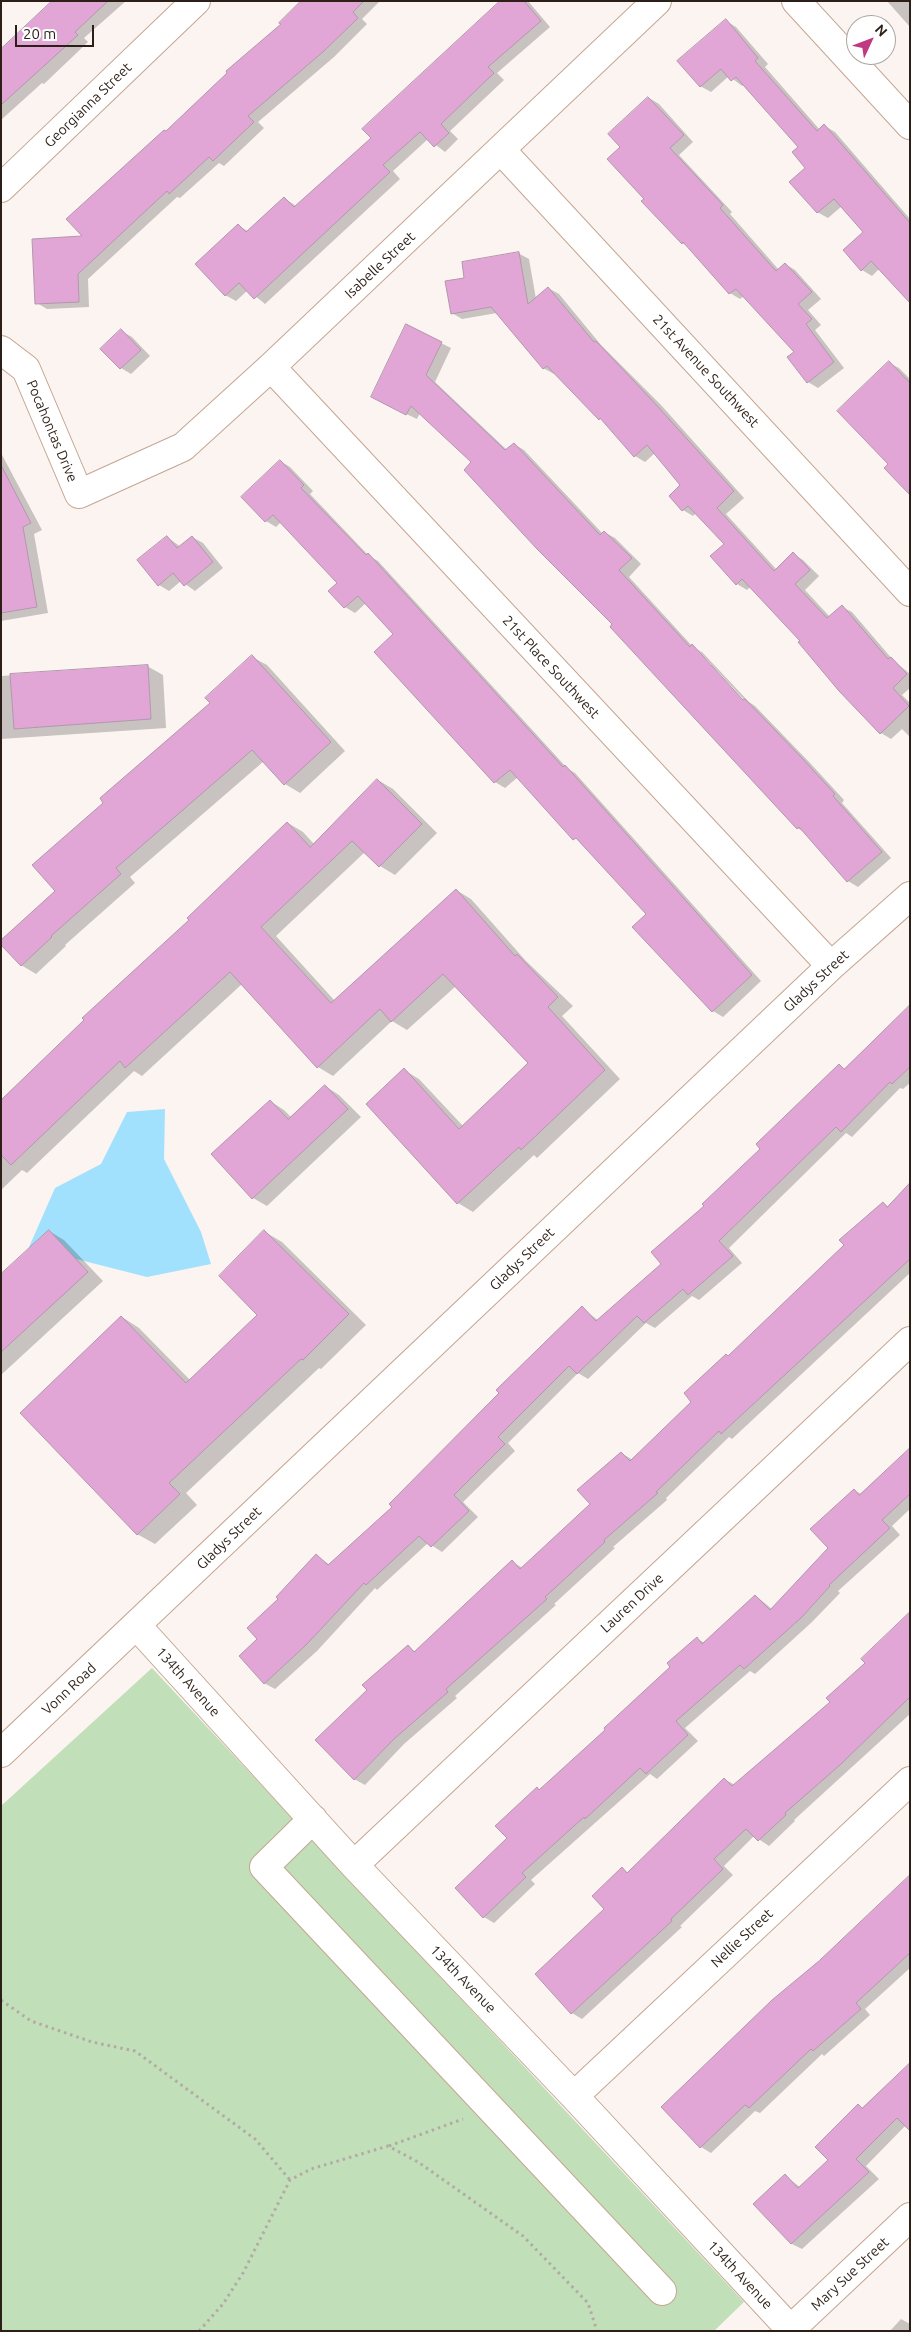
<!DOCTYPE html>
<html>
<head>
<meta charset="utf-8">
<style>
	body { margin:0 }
	#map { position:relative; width:911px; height:2332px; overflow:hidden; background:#fbf4f0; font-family:Ubuntu,sans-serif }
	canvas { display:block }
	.frame { position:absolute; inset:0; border:2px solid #2b1f17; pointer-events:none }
	.north { position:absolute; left:846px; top:15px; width:50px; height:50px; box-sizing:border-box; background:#fff; border:1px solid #aaa5a2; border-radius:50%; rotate:47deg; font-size:14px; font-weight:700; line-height:20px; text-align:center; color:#2b1f17 }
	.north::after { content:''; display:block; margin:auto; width:18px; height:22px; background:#bf3b81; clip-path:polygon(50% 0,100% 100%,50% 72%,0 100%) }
	.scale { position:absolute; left:15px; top:25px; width:79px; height:22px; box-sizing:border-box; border:2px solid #2b1f17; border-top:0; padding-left:6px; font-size:15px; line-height:18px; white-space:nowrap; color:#2b1f17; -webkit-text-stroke:4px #fff; paint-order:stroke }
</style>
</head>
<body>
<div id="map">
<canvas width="911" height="2332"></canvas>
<div class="frame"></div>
<div class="north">N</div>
<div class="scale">20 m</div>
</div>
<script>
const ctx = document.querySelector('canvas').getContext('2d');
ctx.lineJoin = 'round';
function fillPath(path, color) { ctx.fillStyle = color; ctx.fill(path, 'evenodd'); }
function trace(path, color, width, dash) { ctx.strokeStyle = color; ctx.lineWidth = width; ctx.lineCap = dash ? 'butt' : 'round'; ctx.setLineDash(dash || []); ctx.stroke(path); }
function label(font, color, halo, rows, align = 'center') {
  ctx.font = font + ' Ubuntu,sans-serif'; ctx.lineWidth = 4; ctx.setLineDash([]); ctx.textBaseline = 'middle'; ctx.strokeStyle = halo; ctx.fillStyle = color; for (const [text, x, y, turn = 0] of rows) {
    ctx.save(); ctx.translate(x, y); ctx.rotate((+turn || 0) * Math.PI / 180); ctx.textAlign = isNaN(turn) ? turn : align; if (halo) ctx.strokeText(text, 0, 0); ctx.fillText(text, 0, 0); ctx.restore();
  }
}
const green = new Path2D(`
	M152 1668 744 2302 714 2331H1V1806Z`);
const water = new Path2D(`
	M165 1109 164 1159 201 1232 211 1264 147 1277 29 1247 55 1188 101 1164 127 1112Z`);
const shadow = new Path2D(`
	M54 1H126L84 38 88 42 44 84 42 83 1 120V51Z
	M303 1H380L362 19 367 24 334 57 258 122 264 128 224 166 219 163 180 198 177 197 88 279 89 307 47 309 37 303 84 237 167 132 283 25Z
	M502 1H528L550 27 497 73 504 80 450 131 458 139 445 152 428 139 393 171 400 179 265 304 248 290 236 301 225 295 238 225 249 232 284 198 296 206 373 138Z
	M887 1H910V27Z
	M726 21 736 27 768 64 765 67 820 130 825 126 835 132 910 219V301L879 269 872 276 862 270 865 232 842 206 828 218 817 212 800 147 744 84 742 86 729 76 711 92 700 86Z
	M649 98 659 104 693 142 679 155 732 212 730 214 779 270 785 264 795 270 821 299 808 310 821 325 815 330 844 368 818 388 808 382 796 352 744 296 740 299 730 293 689 247 682 243 645 199 622 147Z
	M518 253 529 259 536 299 548 288 559 294 601 345 661 405 744 498 726 514 777 570 793 554 803 560 819 576 805 590 830 617 842 607 852 612 893 660 910 674V688L902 695 910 703V737L902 729 891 739 881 733 840 690 802 641 751 586 747 590 737 584 726 544 696 513 693 516 683 510 670 496 682 485 655 453 645 462 635 456 605 422 555 373 554 374 543 368 497 313 462 319 452 313 466 279Z
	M121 331 132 337 150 356 131 374 121 368Z
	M441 343 451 348 435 382 507 450 514 444 524 450 603 534 604 532 615 538 641 564 629 577 693 647 702 652 749 702 755 706 811 764 844 800 842 803 891 858 858 887 848 881 806 833 797 828 614 624 473 462 420 413 417 419 383 403ZM694 648 699 651 748 704 747 706Z
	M889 363 899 368 910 379V491L890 464Z
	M1 453 42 530 34 534 48 613 1 621Z
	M280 461 290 467 313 491 310 494 369 556 378 561 567 768 575 773 761 981 723 1017 713 1011 648 914 518 777 505 788 495 782 395 634 366 603 355 613 345 607 339 583 281 522 276 527 266 521Z
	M167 537 181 547 192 537 203 543 223 568 195 591 181 581 169 591 159 585Z
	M252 657 267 665 345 751 300 793 285 784 264 761 130 877 135 883 65 945 66 946 36 974 21 965 56 891 105 803 211 703Z
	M147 666 163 675 166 728 1 739V676Z
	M378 780 393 789 437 833 395 875 380 866 365 852 276 936 335 1001 456 890 471 899 526 961 573 1006 562 1016 620 1079 537 1158 534 1155 473 1212 458 1203 404 1070 419 1079 463 1126 530 1063 456 986 407 1030 392 1021 333 1076 318 1067 242 984 142 1076 134 1071 27 1173 22 1170 1 1190V1101L191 920 288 823 303 832 314 844Z
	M910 1019V1083L903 1089 900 1088 852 1137 846 1133 729 1248 742 1263 699 1300 692 1296 655 1328 646 1323 588 1379 578 1373 508 1443 515 1451 463 1502 478 1517 442 1552 428 1543 377 1590 375 1588 317 1651 275 1689 264 1683 259 1639 280 1599 317 1556 330 1565 394 1507 582 1308 599 1321 663 1264 706 1206 839 1065 845 1069Z
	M325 1086 339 1095 361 1117 267 1206 253 1198 270 1101 284 1110 291 1117Z
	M910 1185V1273L732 1439 729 1437 666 1498 667 1500 613 1547 615 1548 554 1604 556 1605 455 1696 457 1698 404 1744 365 1785 354 1779 369 1690 408 1647 416 1652 512 1562 523 1568 592 1504 621 1453 633 1460 693 1402 728 1357 845 1245 883 1203 889 1207Z
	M49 1231 64 1240 103 1281 1 1375V1275Z
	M265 1232 282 1242 366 1325 321 1369 319 1368 186 1493 197 1505 155 1544 137 1534 122 1317 139 1328 190 1380 259 1315Z
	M910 1450V1509L892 1526 900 1535 838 1591 840 1593 812 1622 755 1674 750 1671 685 1728 698 1741 657 1779 650 1774 531 1880 535 1884 494 1923 484 1917 508 1839 537 1789 540 1791 672 1667 697 1639 705 1643 756 1596 772 1609 830 1548 854 1490 861 1494Z
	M910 1623V1714L794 1820 795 1821 769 1846 754 1836 724 1866 733 1875 680 1926 682 1927 582 2019 572 2013 606 1909 622 1869 629 1873 724 1779 735 1785 831 1702Z
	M910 1877V1968L865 2009 870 2015 824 2056 822 2054 760 2113 755 2111 711 2153 701 2147 819 1962Z
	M910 2065 906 2125 866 2166 879 2179 802 2249 792 2244 755 2204 785 2176 800 2187 830 2160 858 2106 864 2109Z
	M901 2319 910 2324V2331H890Z`);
const building = new Path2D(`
	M52 1H108L75 32 78 35 1 105V49Z
	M301 1H364L353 12 358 18 324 51 248 116 254 122 213 161 209 157 169 194 167 191 78 274 79 302 35 304 32 239 82 236 66 219 164 130 166 131 227 73 226 71 281 24 279 23Z
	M500 1H524L541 21 488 67 494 73 441 124 449 133 434 147 420 132 383 165 390 172 254 299 239 283 225 296 195 264 238 224 246 232 284 197 294 207 371 138 362 129Z
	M726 19 758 58 755 61 817 131 824 124 910 223V303L871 261 861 271 843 250 863 232 834 199 817 213 789 182 805 168 792 152 798 147 736 77 731 81 721 69 700 87 677 61Z
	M648 97 684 135 670 148 723 205 720 208 776 271 785 263 812 292 798 304 812 319 806 324 834 362 807 383 787 357 794 352 736 289 729 294 683 242 682 244 641 201 644 199 607 159 620 147 608 134Z
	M519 252 528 304 548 287 594 342 596 341 650 398 734 491 717 508 774 571 793 552 810 570 795 584 827 618 842 605 888 659 891 657 907 674 893 688 909 706 880 734 839 691 798 642 800 641 742 579 736 585 710 556 724 544 688 506 682 511 669 496 680 485 647 445 634 457 600 418 599 420 547 366 543 369 491 307 451 314 445 281 464 278 462 262Z
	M406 324 442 342 426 375 505 450 514 443 600 535 604 531 632 558 619 570 690 647 692 644 743 700 745 699 801 757 835 794 833 796 882 852 847 882 799 827 797 829 610 627 612 624 537 549 464 470 471 462 411 406 406 415 371 397Z
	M121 329 141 350 120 369 100 349Z
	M889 361 910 383V495L884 468 888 464 837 411Z
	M280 460 304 485 301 488 366 555 368 553 563 767 565 765 752 975 712 1012 632 927 646 914 576 838 573 840 510 770 494 783 374 652 393 634 358 596 344 608 328 591 337 583 273 515 265 522 241 497Z
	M1 465 31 523 23 527 37 607 1 613Z
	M167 536 177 548 192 536 213 562 184 586 173 573 158 586 137 560Z
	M252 655 331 742 284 785 252 750 116 868 121 874 51 936 52 937 21 966 1 945V940L55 891 32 865 103 803 100 798 210 703 205 698Z
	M148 665 151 719 14 729 10 674Z
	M377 779 422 824 379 867 352 841 261 927 331 1003 456 889 515 956 517 954 558 997 548 1007 605 1070 521 1150 519 1147 457 1204 366 1104 404 1068 459 1129 528 1063 443 974 391 1022 380 1009 317 1068 230 972 125 1068 120 1061 11 1165 1 1155V1100L84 1020 82 1018 189 920 187 918 287 822 310 847Z
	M910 1005V1067L892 1084 890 1082 841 1132 836 1127 719 1241 733 1256 688 1295 683 1289 644 1323 637 1316 577 1374 569 1366 498 1437 505 1444 454 1495 469 1511 431 1547 419 1536 366 1585 364 1583 306 1645 264 1684 239 1656 257 1639 247 1628 278 1599 276 1597 316 1554 328 1565 392 1507 389 1504 499 1393 496 1390 582 1306 596 1321 661 1264 651 1252 704 1206 702 1204 760 1149 756 1144 839 1064 844 1069Z
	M325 1085 348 1109 252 1199 211 1154 270 1100 288 1119Z
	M910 1183V1259L721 1434 719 1431 656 1492 658 1493 604 1540 605 1542 545 1597 547 1599 446 1689 448 1692 394 1739 354 1780 315 1740 367 1690 362 1685 408 1645 414 1652 512 1560 520 1569 590 1504 577 1490 621 1452 630 1461 691 1402 684 1393 726 1354 728 1356 844 1245 839 1240 883 1202 887 1207Z
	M49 1230 88 1272 1 1352V1274Z
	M264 1230 349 1314 303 1360 301 1359 169 1483 180 1494 137 1535 20 1413 121 1316 186 1383 257 1315 219 1276Z
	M910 1448V1494L882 1520 890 1528 829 1585 830 1586 802 1617 744 1669 740 1665 676 1721 688 1735 646 1774 640 1768 585 1819 584 1817 522 1873 526 1877 483 1918 455 1888 507 1838 495 1826 537 1787 539 1790 605 1730 604 1728 670 1667 667 1663 697 1637 702 1644 755 1595 770 1610 828 1548 810 1529 854 1489 859 1495Z
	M910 1612V1697L841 1764 785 1813 786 1815 758 1841 746 1829 714 1859 723 1869 671 1919 672 1921 571 2014 535 1974 604 1909 592 1896 622 1867 627 1873 724 1778 732 1786 830 1702 826 1698 865 1663 861 1659Z
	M910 1875V1953L856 2003 861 2009 813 2051 811 2049 749 2108 745 2105 700 2148 661 2107 772 2000 819 1961Z
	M910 2063V2131L897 2118 856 2159 869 2172 791 2244 753 2204 785 2174 798 2188 828 2160 815 2147 858 2104 862 2108Z`);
const path = new Path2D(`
	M1 2000 31 2021 92 2042 135 2051 255 2139 290 2180
	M389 2146 463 2119
	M199 2331 223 2304 243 2273 290 2180 311 2169 388 2146 418 2162 523 2236 588 2303 597 2331`);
const minor = new Path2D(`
	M796 1 910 125
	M501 150 910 592
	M1 188 196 1
	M1 350 26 369 79 494 183 447 271 367 657 1
	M271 367 831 966
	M137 1626 354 1865 574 2096 792 2331
	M1 1753 831 966 910 896
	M313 1819 264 1867 662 2291
	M354 1865 910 1341
	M574 2096 910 1781
	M790 2330 910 2217`);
const streetNames = [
	["Georgianna Street",88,105,-44],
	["Isabelle Street",380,265,-43],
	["21st Avenue Southwest",706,371,47],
	["Pocahontas Drive",52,431,67],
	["21st Place Southwest",551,667,47],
	["Gladys Street",816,981,-43],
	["Gladys Street",522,1259,-44],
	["Gladys Street",229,1538,-44],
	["Lauren Drive",632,1603,-43],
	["134th Avenue",188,1682,48],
	["Vonn Road",69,1689,-43],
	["Nellie Street",742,1938,-43],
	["134th Avenue",463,1979,46],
	["Mary Sue Street",850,2274,-43],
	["134th Avenue",740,2275,47]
];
fillPath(green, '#c1dfb8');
fillPath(water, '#a1e1fd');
fillPath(shadow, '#0003');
fillPath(building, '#e1a6d6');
trace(building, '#b296ac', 1);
trace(minor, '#c5a692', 30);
trace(path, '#b3aaa5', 3, [2.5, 4]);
trace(minor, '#fff', 28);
label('14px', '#2b1f17', '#fff', streetNames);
</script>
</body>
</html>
